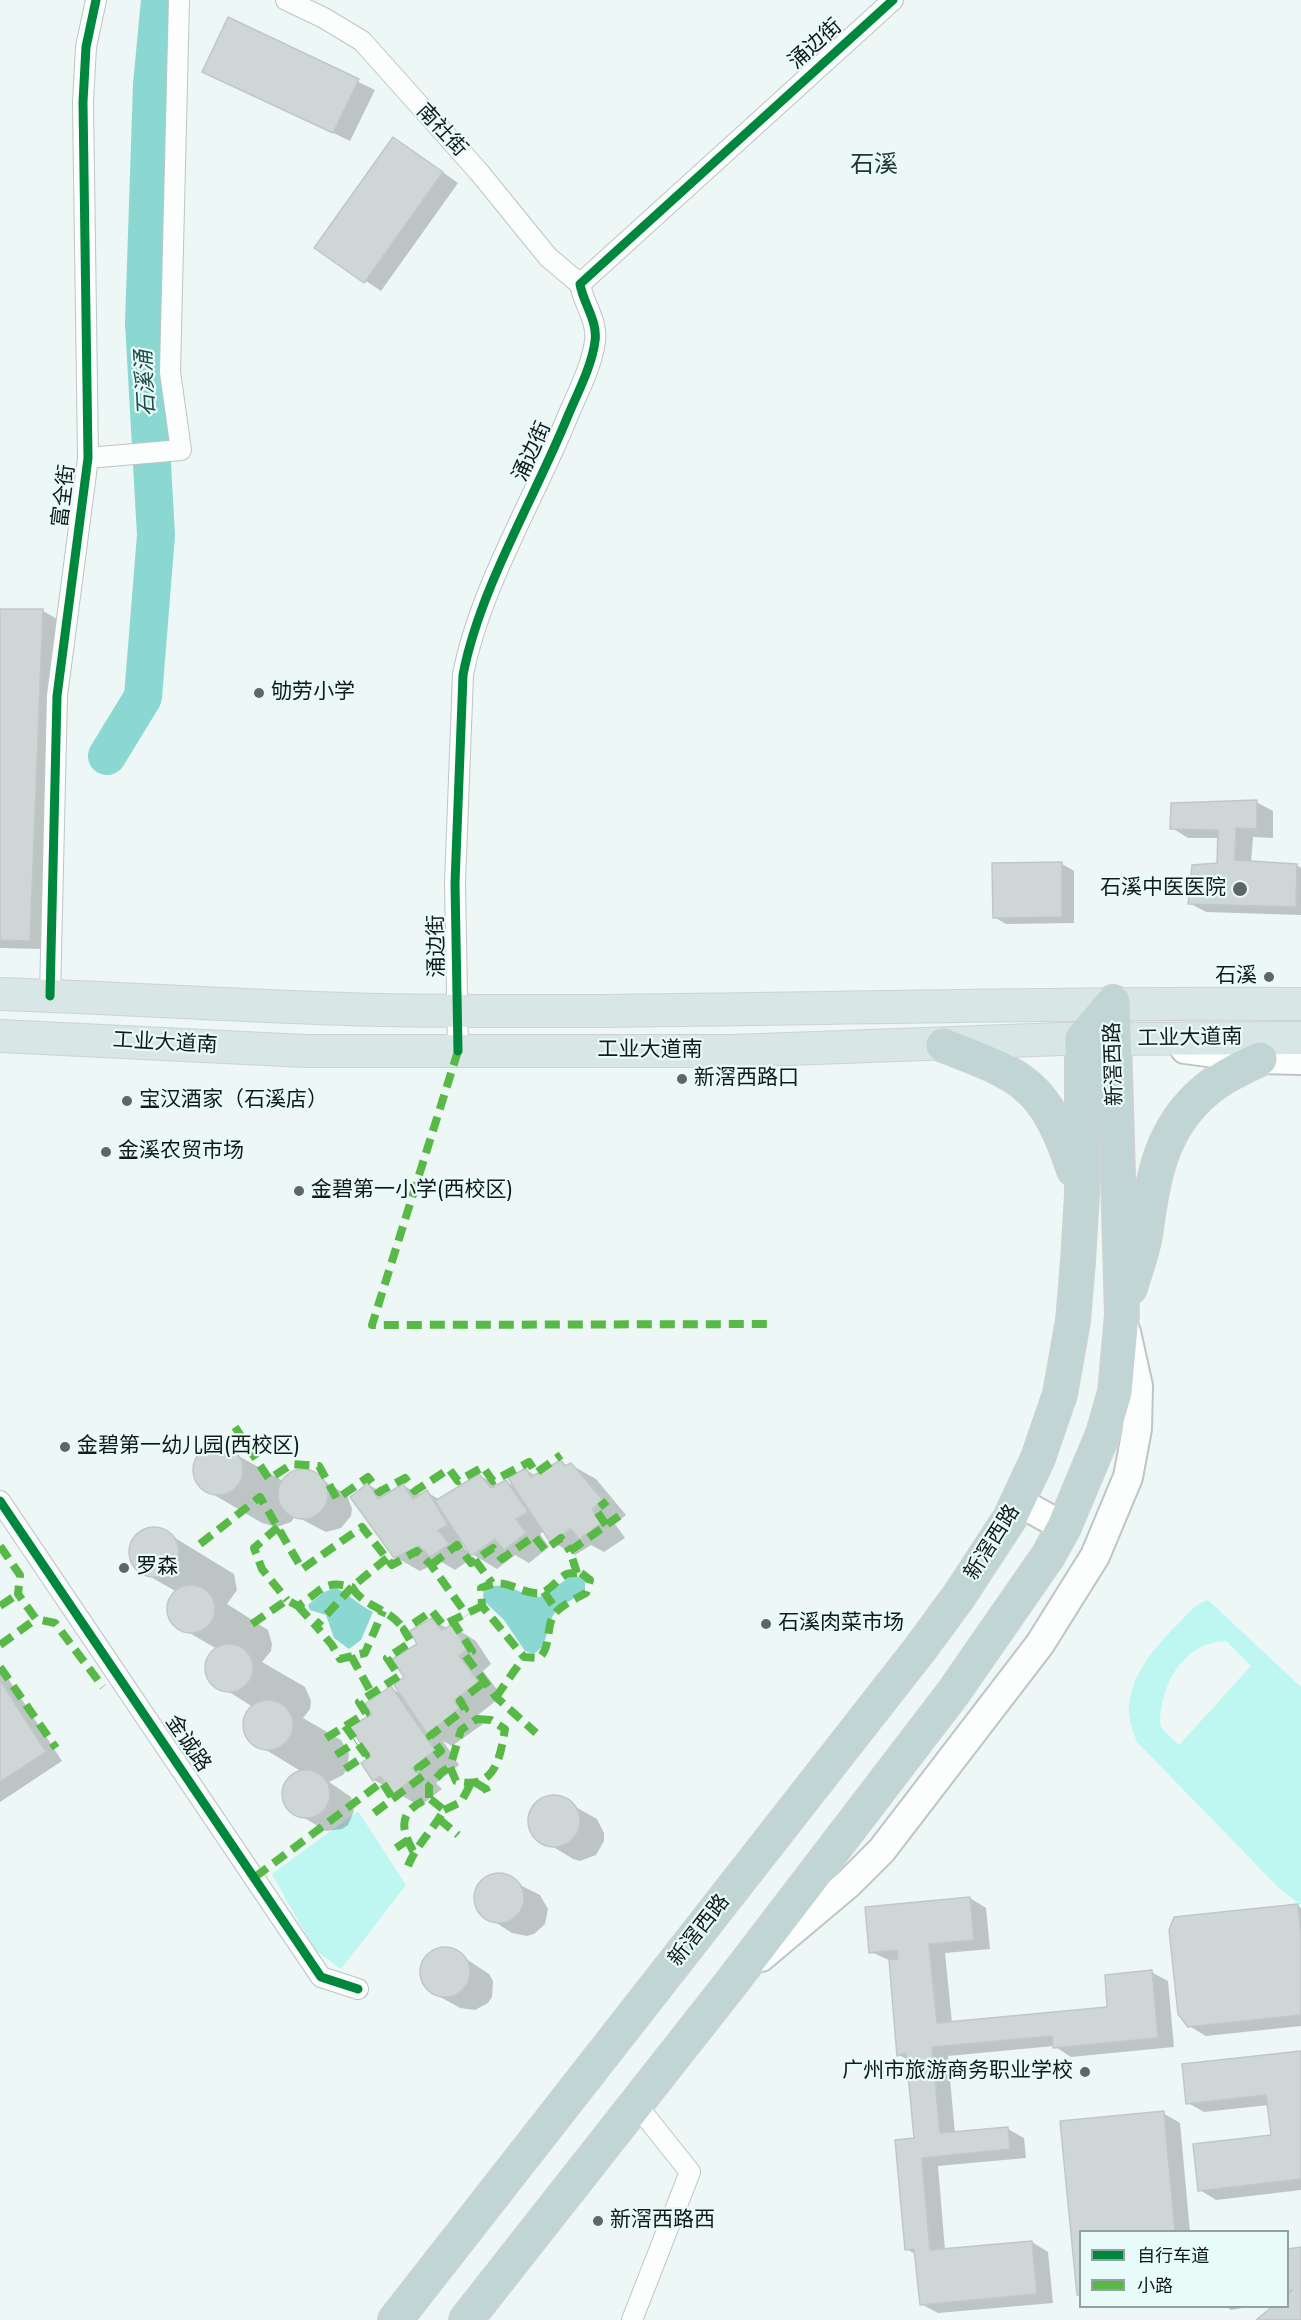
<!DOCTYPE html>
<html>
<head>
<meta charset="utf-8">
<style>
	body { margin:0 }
	#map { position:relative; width:1301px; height:2320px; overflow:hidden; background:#edf7f6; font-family:Jost,"Noto Sans SC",sans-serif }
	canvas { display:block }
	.legend { position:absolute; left:1079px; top:2230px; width:210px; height:78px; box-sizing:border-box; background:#e9fbf9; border:2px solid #93a19f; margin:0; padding:8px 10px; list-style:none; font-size:18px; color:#121918 }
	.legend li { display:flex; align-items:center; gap:12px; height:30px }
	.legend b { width:30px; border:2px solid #93a19f }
</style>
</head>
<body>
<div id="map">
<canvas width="1301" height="2320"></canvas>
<ul class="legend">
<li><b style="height:8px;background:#00873e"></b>自行车道</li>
<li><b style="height:8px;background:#58b947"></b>小路</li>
</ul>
</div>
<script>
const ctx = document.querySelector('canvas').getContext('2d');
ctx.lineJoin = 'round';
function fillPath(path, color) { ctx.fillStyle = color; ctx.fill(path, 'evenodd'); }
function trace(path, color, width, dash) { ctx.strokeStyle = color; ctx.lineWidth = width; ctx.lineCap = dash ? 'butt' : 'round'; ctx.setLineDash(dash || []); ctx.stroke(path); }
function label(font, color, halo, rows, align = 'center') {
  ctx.font = font + ' Jost,"Noto Sans SC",sans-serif'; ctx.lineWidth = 4.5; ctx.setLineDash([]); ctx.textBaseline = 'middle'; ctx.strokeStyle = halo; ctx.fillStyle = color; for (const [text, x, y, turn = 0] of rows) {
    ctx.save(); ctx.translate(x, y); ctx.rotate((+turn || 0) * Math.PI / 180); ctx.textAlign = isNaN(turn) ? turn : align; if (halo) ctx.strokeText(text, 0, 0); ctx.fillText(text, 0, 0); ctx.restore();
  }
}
const green = new Path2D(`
	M1208 1600 1301 1687V1905L1278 1887 1137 1742C1135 1735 1131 1728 1130 1720 1123 1683 1155 1646 1179 1623 1189 1613 1195 1604 1208 1600ZM1226 1641 1251 1666 1179 1745C1174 1740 1166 1734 1162 1728 1158 1721 1161 1712 1162 1705 1168 1672 1190 1642 1226 1641Z
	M358 1811 406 1885 341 1969 314 1949 272 1874Z`);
const water = new Path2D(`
	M573 1575 585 1579V1591C576 1598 561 1604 554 1614 545 1627 549 1647 533 1654L525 1651 504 1620 484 1601 483 1594 486 1588C510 1580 520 1597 540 1597Z
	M336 1588C349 1594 359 1605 373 1612L361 1640 349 1649 334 1638 326 1615 310 1610 308 1605 324 1592Z`);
const shadow = new Path2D(`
	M229 19 375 90 350 141 204 71Z
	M410 149 458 183 381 291 316 248Z
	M0 611H43L59 620 46 949 0 948Z
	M1256 802 1273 811V838L1253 837 1251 863 1296 865 1301 868V915L1206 912 1189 903 1218 865 1219 838H1188L1172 828Z
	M1062 864 1074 871V923L1006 924 994 917Z
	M221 1446 285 1482 288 1476 302 1471 309 1472 347 1495 352 1509 351 1516 341 1528 326 1532 295 1516 291 1522 277 1527 262 1523 204 1489 195 1477V1461L206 1449Z
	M561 1462 568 1466 571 1465 596 1479 626 1515 615 1524 625 1538 604 1552 591 1545 575 1555 551 1541 544 1531 540 1534 549 1547 529 1563 515 1555 497 1569 472 1554 464 1542 461 1544 472 1558 455 1570 440 1561 420 1571 395 1557 369 1485 387 1495 403 1485 421 1496 427 1492 440 1500 479 1475 498 1486 506 1482 516 1487 526 1470 536 1476Z
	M146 1530H162L234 1574 237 1590 227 1604 268 1630 272 1644 271 1651 262 1662 305 1687 311 1701 310 1709 303 1718 341 1740 349 1754 347 1769 343 1775 329 1782 351 1797 354 1811 348 1825 342 1829 326 1831 288 1808 283 1794 288 1780 304 1773 251 1741 245 1728 247 1713 253 1707 210 1680 207 1667 217 1649 174 1624 168 1610 169 1602 177 1592 137 1569 133 1563 131 1548 134 1541Z
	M432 1619 448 1629 452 1626 476 1641 491 1664 483 1671 502 1696 478 1715 483 1724 452 1746 443 1741 459 1765 436 1783 442 1789 420 1806 374 1780V1714L391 1688 401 1694 419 1645Z
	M0 1666 62 1761 0 1802Z
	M558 1797 597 1819 604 1833V1841L596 1855 580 1861 573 1859 534 1835 530 1820 532 1812 542 1800Z
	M500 1875 540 1895 548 1909 545 1924 534 1934 527 1936 512 1933 481 1913 475 1899 476 1892 485 1879Z
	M970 1898 986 1908 990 1949 945 1953 952 2023 1109 2008 1151 1972 1168 1981 1174 2047 1071 2057 1054 2046 948 2056 955 2134 1008 2129 1024 2138 1026 2158 938 2166 945 2250 1032 2242 1048 2252 1053 2303 938 2313 921 2304 917 2255 906 2249 916 2139 909 2060 899 2055 891 1961 871 1952Z
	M1298 1906 1301 1908V2026L1206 2036 1189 2026Z
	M451 1949 489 1974 493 1981 492 1997 488 2003 475 2010 460 2008 435 1994 428 1990 421 1976 423 1962 435 1951Z
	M1301 2052V2190L1216 2200 1200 2190 1272 2137 1269 2105 1204 2112 1188 2103Z
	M1163 2113 1180 2123 1190 2232H1080V2296L1078 2295 1061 2123Z
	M1301 2248V2320H1258L1288 2306V2250Z
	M1225 2306H1254L1231 2310Z`);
const river = new Path2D(`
	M107 756 143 697 156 535 144 323 152 85 160 0`);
const building = new Path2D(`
	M228 17 359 79 333 133 202 72Z
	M393 137 443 172 364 283 314 248Z
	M0 609H43L30 941 0 940Z
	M1257 800V829L1236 828 1235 860 1297 864 1296 907 1188 904 1192 865 1217 863 1218 830 1170 829 1171 803Z
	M1062 862V917L993 918 992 863Z
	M193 1470a25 25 0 1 1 50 0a25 25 0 1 1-50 0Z
	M561 1460 565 1466 571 1463 603 1500 592 1509 601 1523 579 1539 571 1529 550 1542 508 1478 526 1468 531 1477Z
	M278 1494a25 25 0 1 1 50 0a25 25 0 1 1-50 0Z
	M479 1474 491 1488 506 1480 528 1512 516 1519 526 1533 504 1550 495 1539 471 1556 435 1501Z
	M368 1483 378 1499 403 1484 413 1499 427 1490 448 1525 438 1530 449 1544 430 1557 419 1546 394 1558 350 1497Z
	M129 1552a25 25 0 1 1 50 0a25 25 0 1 1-50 0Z
	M167 1609a24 24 0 1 1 48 0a24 24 0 1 1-48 0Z
	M432 1618 441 1630 452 1625 467 1649 459 1656 479 1682 454 1700 459 1709 427 1734 394 1685 404 1677 392 1659 417 1644 410 1631Z
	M205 1668a24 24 0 1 1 48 0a24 24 0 1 1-48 0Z
	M0 1680 46 1752 0 1782Z
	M391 1686 435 1750 412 1768 419 1775 394 1793 380 1776 373 1781 361 1763 370 1757 350 1727 372 1714 365 1704Z
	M243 1725a25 25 0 1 1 50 0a25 25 0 1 1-50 0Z
	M282 1794a24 24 0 1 1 48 0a24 24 0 1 1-48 0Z
	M528 1821a26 26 0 1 1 52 0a26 26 0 1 1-52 0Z
	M474 1898a25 25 0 1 1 50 0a25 25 0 1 1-50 0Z
	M970 1897 974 1940 929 1944 937 2023 1107 2007 1105 1975 1152 1970 1158 2038 1053 2048 1052 2036 932 2047 940 2133 1008 2127 1010 2149 922 2158 930 2250 1032 2241 1037 2294 920 2305 914 2249 905 2250 895 2140 914 2138 906 2053 897 2056 889 1960 898 1959 897 1950 869 1953 865 1907Z
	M1298 1904 1301 1936V2015L1188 2027 1178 2014 1169 1930 1174 1917Z
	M420 1972a25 25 0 1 1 50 0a25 25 0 1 1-50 0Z
	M1301 2051V2179L1198 2191 1193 2144 1271 2135 1266 2095 1186 2104 1182 2064Z
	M1164 2111 1175 2232H1080V2295H1077L1060 2121Z
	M1301 2247V2320H1256L1273 2306H1288V2294L1293 2290 1288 2291V2249Z`);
const street = new Path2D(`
	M286 0 324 18 362 41 479 172 548 257 580 284
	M580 284 893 0
	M88 458 181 450 170 372 179 0
	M50 996 57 696 88 458 83 102 86 47 96 0
	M458 1051 455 883 463 675C479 590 534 499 567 418 577 394 592 366 595 341 598 321 583 303 580 284
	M0 1501 321 1977 358 1989
	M632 2320 690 2172 635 2103`);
const secondary = new Path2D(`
	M1185 1049 1260 1059 1301 1060
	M1019 1502 1064 1527
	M761 1957 848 1884 882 1850 1040 1644 1095 1556 1128 1477 1137 1429 1138 1386 1126 1332`);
const primary = new Path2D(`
	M0 994C126 998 253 1007 379 1010 686 1015 994 1001 1301 1004
	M0 1036 306 1051H733L1062 1039 1301 1038`);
const highway = new Path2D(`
	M943 1045C1024 1076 1045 1084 1074 1170
	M1130 1288C1135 1270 1142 1253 1145 1235 1153 1180 1159 1130 1205 1091 1221 1077 1241 1068 1260 1059
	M395 2320 920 1649 959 1596 1010 1518 1038 1458 1060 1394 1073 1321 1078 1261 1082 1195V1039L1113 1002
	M466 2320 732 1982 953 1693 1048 1556 1064 1527 1103 1434 1115 1392 1122 1315 1113 1002`);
const quiet = new Path2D(`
	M458 1051 372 1325 772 1324
	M235 1427 269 1479 292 1464 319 1466 337 1499 368 1477 379 1492 405 1478 415 1491 449 1469 458 1481 483 1467 493 1481 529 1462 536 1473 561 1455
	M606 1525 596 1510 607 1501
	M278 1527 254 1548 262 1569 287 1600
	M200 1544 260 1497 302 1569 362 1527 392 1565 417 1551 431 1565 467 1615
	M0 1546 20 1575 18 1594 36 1619 55 1623 103 1687
	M387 1558 352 1587C363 1607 392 1609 404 1630
	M475 1560 492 1583
	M431 1565 457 1545 471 1563 493 1548 502 1559 534 1536 545 1550 561 1538 570 1551
	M577 1573 570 1551 619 1516
	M581 1573 590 1580 586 1593C577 1598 564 1604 557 1611 544 1624 553 1645 539 1658L524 1657 482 1606 481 1588C506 1576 514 1591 535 1593 549 1595 556 1579 567 1574 570 1573 577 1573 581 1573Z
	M544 1592 557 1611
	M0 1606 18 1594
	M298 1606 316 1626
	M452 1620 472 1651 465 1655 496 1697 536 1733
	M252 1624 287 1600 298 1606C321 1592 322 1579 352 1587L316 1626 332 1645 340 1659 365 1653 383 1611
	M0 1645 36 1619
	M351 1656 372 1694
	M0 1667 56 1748
	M496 1697 524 1657
	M477 1719 491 1720 505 1729C500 1758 495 1791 456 1781L450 1767 461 1730Z
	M345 1726 366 1755 345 1769
	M326 1738 366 1713 359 1702 399 1676 387 1658 411 1642 404 1630 432 1611 443 1625 482 1606
	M336 1755 356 1742
	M476 1783 486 1789 490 1799
	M429 1798V1786L442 1772 450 1767
	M444 1810 461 1802 470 1785
	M374 1813 423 1776 418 1768 441 1751 430 1736 465 1709 460 1701 484 1682
	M439 1819 458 1835
	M396 1848 408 1840
	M408 1866C415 1847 433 1830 444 1810L429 1798C400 1811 399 1825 413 1851
	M255 1877 382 1782 393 1799`);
const cycleway = new Path2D(`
	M50 996 57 696 88 458 83 102 86 47 96 0
	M458 1051 455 883 463 675C479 590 534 499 567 418 577 394 592 366 595 341 598 321 583 303 580 284L893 0
	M0 1501 321 1977 358 1989`);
const markers = [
	[259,693,6,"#5f6766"],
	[1240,889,8,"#5f6766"],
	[1269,977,6,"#5f6766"],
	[682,1079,6,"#5f6766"],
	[127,1101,6,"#5f6766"],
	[106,1152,6,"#5f6766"],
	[299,1191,6,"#5f6766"],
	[65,1447,6,"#5f6766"],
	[124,1568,6,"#5f6766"],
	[766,1624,6,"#5f6766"],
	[1085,2072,6,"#5f6766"],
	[598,2221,6,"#5f6766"]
];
const streetNames = [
	["涌边街",816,45,-42],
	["南社街",441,131,47],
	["涌边街",533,452,-66],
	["富全街",65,496,-83],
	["涌边街",438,946,-91],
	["工业大道南",1190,1039,-1],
	["工业大道南",165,1044,3],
	["工业大道南",650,1051],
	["新滘西路",1115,1064,-92],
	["新滘西路",993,1543,-58],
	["金诚路",187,1744,56],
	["新滘西路",700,1931,-52]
];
const poiNames = [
	["劬劳小学",271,693],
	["石溪中医医院",1226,889,"right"],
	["石溪",1257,977,"right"],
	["新滘西路口",694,1079],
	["宝汉酒家（石溪店）",139,1101],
	["金溪农贸市场",118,1152],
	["金碧第一小学(西校区)",311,1191],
	["金碧第一幼儿园(西校区)",77,1447],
	["罗森",136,1568],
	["石溪肉菜市场",778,1624],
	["广州市旅游商务职业学校",1073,2072,"right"],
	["新滘西路西",610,2221]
];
const waterNames = [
	["石溪涌",147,383,-93]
];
const quarterNames = [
	["石溪",874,166]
];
fillPath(green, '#bef6f1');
fillPath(water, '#8bd7d1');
fillPath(shadow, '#0003');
trace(river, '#8bd7d1', 38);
fillPath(building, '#cfd7d6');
trace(building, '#c0c8c7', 1.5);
trace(street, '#bec5c4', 22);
trace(secondary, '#bec5c4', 32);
trace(primary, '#ced2d2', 34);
trace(highway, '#ced2d2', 36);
trace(street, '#fcfefe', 20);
trace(secondary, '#fcfefe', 28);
trace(primary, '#d8e6e5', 32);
trace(highway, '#c0d5d4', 33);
trace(quiet, '#58b947', 8, [15, 8]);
trace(cycleway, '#00873e', 9);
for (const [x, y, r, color] of markers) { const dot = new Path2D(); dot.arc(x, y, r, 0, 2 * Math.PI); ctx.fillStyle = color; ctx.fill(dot); trace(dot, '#e9fbf9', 2); }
label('21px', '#121918', '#e9fbf9', streetNames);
label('21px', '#121918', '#e9fbf9', poiNames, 'left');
label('italic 22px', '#204e4b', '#e9fbf9', waterNames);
label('24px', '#263433', '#e9fbf9', quarterNames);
</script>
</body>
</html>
